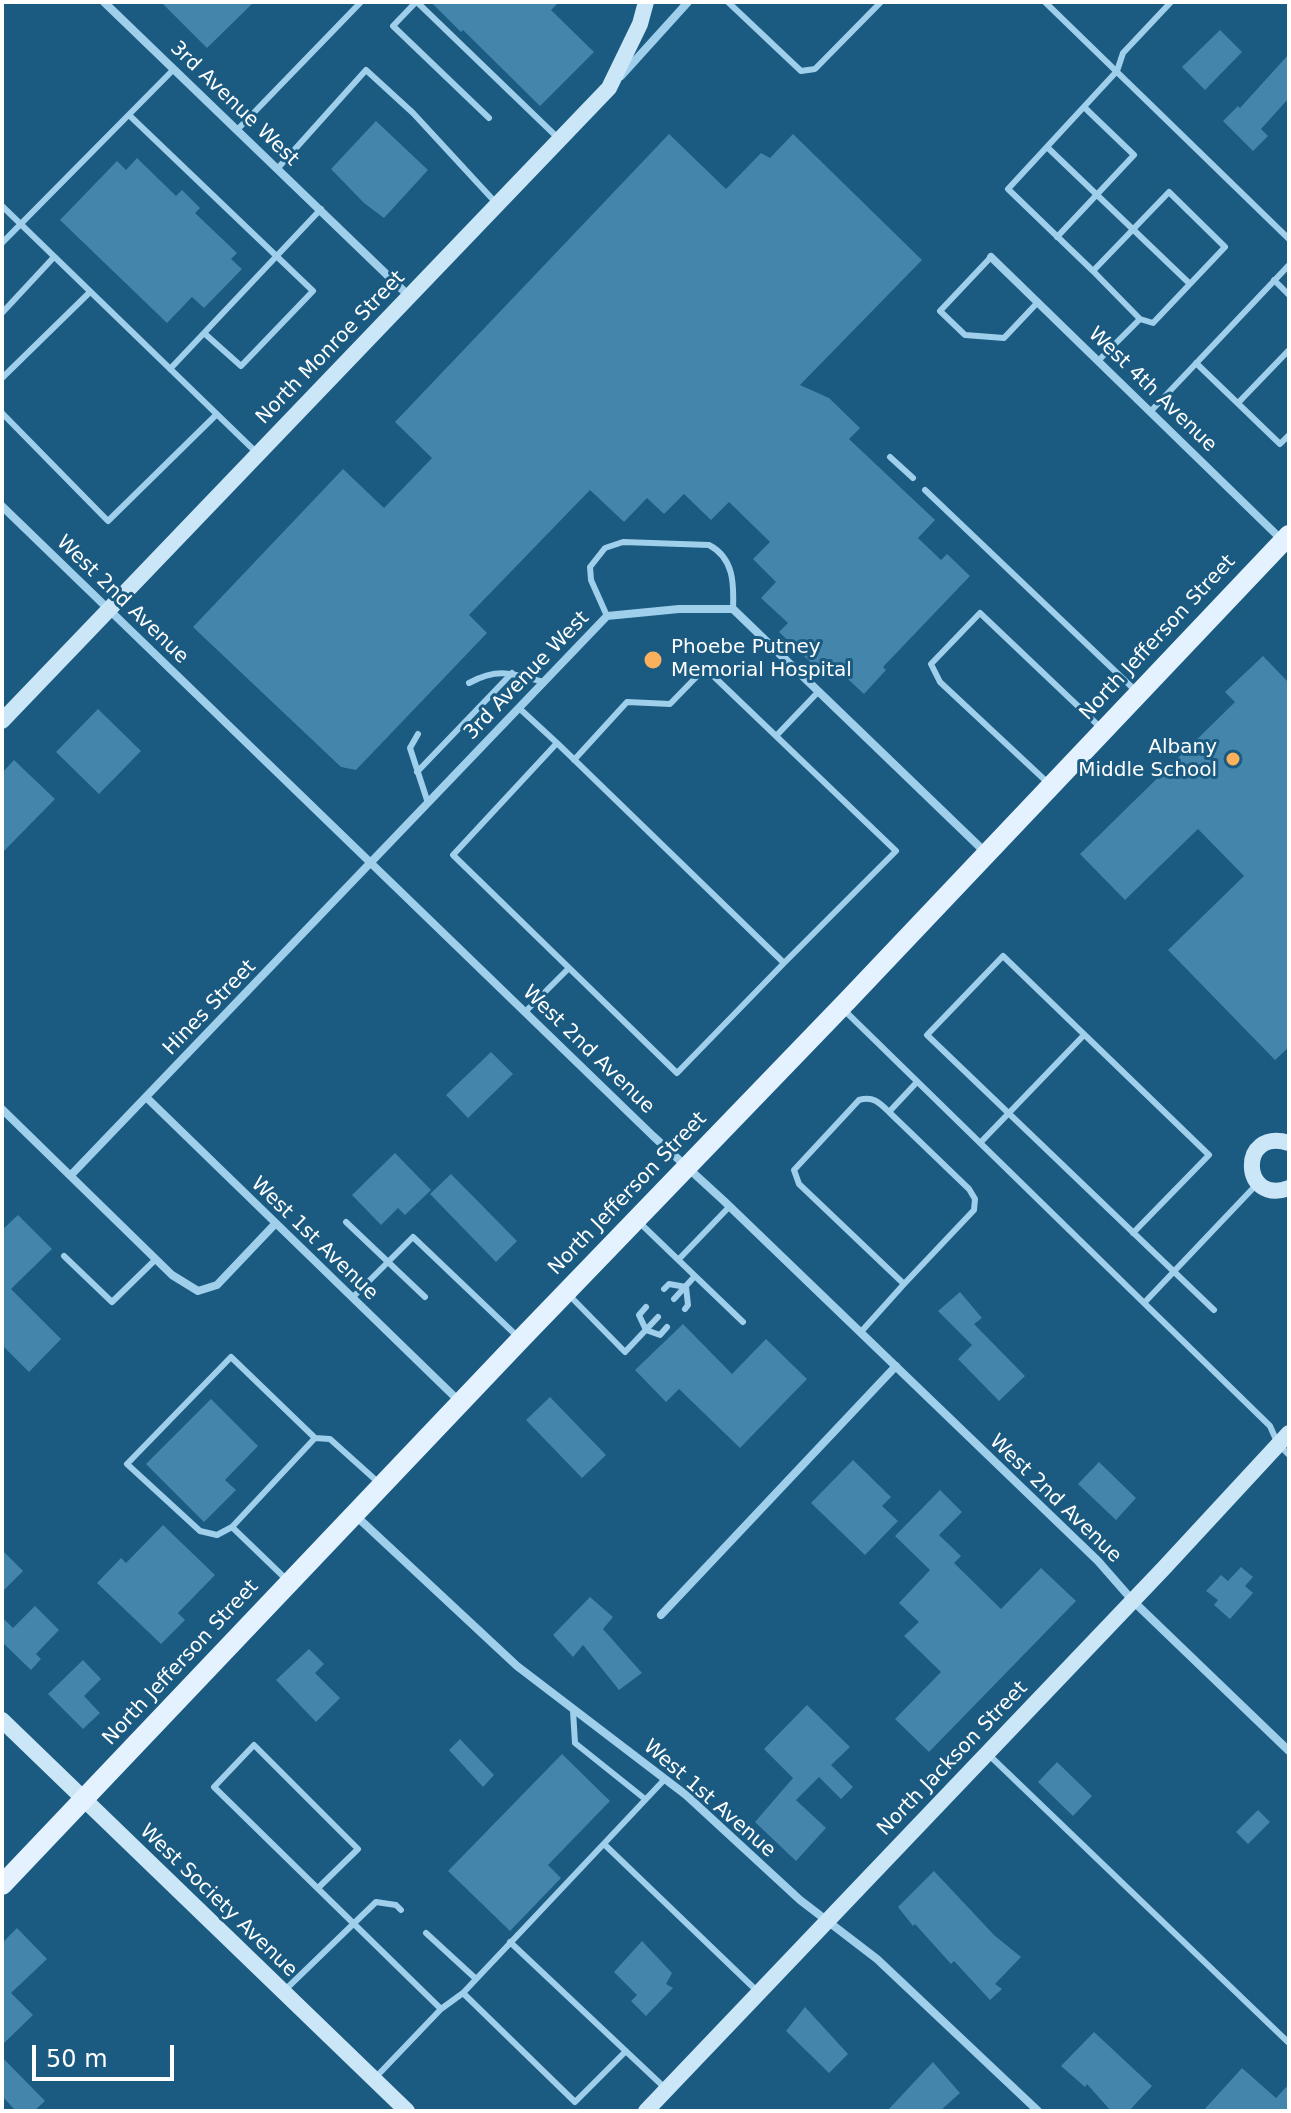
<!DOCTYPE html>
<html>
<head>
<meta charset="utf-8">
<style>
	body { margin:0 }
	#map { position:relative; width:1291px; height:2113px; overflow:hidden; background:#1b5a81; font-family:"DejaVu Sans",sans-serif }
	canvas { display:block }
	.frame { position:absolute; inset:0; border:4px solid #fff; pointer-events:none }
	.scale { position:absolute; left:32px; top:2045px; width:142px; height:36px; box-sizing:border-box; border:4px solid #fff; border-top:0; padding-left:10px; font-size:24px; line-height:28px; white-space:nowrap; color:#fff; -webkit-text-stroke:6px #1b5a81; paint-order:stroke }
</style>
</head>
<body>
<div id="map">
<canvas width="1291" height="2113"></canvas>
<div class="frame"></div>
<div class="scale">50 m</div>
</div>
<script>
const ctx = document.querySelector('canvas').getContext('2d');
ctx.lineJoin = 'round';
function fillPath(path, color) { ctx.fillStyle = color; ctx.fill(path, 'evenodd'); }
function trace(path, color, width, dash) { ctx.strokeStyle = color; ctx.lineWidth = width; ctx.lineCap = dash ? 'butt' : 'round'; ctx.setLineDash(dash || []); ctx.stroke(path); }
function label(font, color, halo, rows, align = 'center') {
  ctx.font = font + ' "DejaVu Sans",sans-serif'; ctx.lineWidth = 6; ctx.setLineDash([]); ctx.textBaseline = 'middle'; ctx.strokeStyle = halo; ctx.fillStyle = color; for (const [text, x, y, turn = 0] of rows) {
    ctx.save(); ctx.translate(x, y); ctx.rotate((+turn || 0) * Math.PI / 180); ctx.textAlign = isNaN(turn) ? turn : align; if (halo) ctx.strokeText(text, 0, 0); ctx.fillText(text, 0, 0); ctx.restore();
  }
}
const building = new Path2D(`
	M161 2H254L207 48Z
	M431 2H559L551 10 594 52 540 106 463 30 461 32Z
	M1220 30 1242 52 1205 90 1182 67Z
	M1289 54V98L1261 129 1268 136 1253 151 1223 121 1238 106 1240 108Z
	M376 121 428 170 384 218 364 203 331 169Z
	M669 134 726 189 761 153 770 158 793 134 922 260 800 385 829 398 860 428 849 439 935 520 918 538 941 560 947 554 970 576 883 667 886 670 864 694 836 668 827 678 779 632 788 623 761 598 776 582 753 559 770 542 729 502 711 520 684 494 664 514 647 498 624 522 590 490 469 615 487 633 356 770 341 767 193 627 343 469 384 508 432 458 395 422Z
	M137 158 176 196 182 190 200 208 195 213 237 253 231 259 242 269 204 308 192 297 167 323 60 220 117 161 126 170Z
	M1263 656 1289 683V1047L1275 1060 1168 950 1244 876 1198 829 1125 900 1080 854 1235 702 1225 692Z
	M98 709 141 751 99 794 56 752Z
	M14 760 55 799 2 853V773Z
	M491 1052 513 1074 468 1118 446 1095Z
	M395 1153 431 1190 405 1215 398 1208 381 1225 352 1195Z
	M451 1174 517 1241 496 1262 430 1194Z
	M18 1215 52 1249 11 1289 61 1339 29 1372 2 1345V1230Z
	M960 1292 982 1318 974 1324 1025 1376 999 1401 958 1359 972 1345 938 1311Z
	M683 1324 732 1374 766 1339 807 1379 740 1448 679 1389 666 1402 635 1370Z
	M550 1397 606 1455 582 1478 526 1420Z
	M211 1399 258 1446 225 1480 236 1490 204 1522 146 1464Z
	M853 1460 891 1497 882 1506 898 1521 865 1555 811 1503Z
	M1099 1462 1136 1498 1116 1520 1078 1484Z
	M940 1490 962 1512 939 1535 961 1556 954 1563 1001 1609 1041 1568 1076 1601 929 1752 895 1719 941 1672 904 1636 919 1622 899 1603 930 1570 895 1536Z
	M163 1525 215 1575 178 1613 185 1620 161 1644 97 1583 121 1558 126 1563Z
	M2 1550 23 1571 2 1592Z
	M1241 1567 1253 1577 1245 1586 1253 1593 1230 1619 1214 1605 1218 1600 1206 1591 1221 1575 1228 1581Z
	M590 1597 613 1617 603 1629 642 1673 619 1690 583 1645 573 1657 553 1635Z
	M35 1606 59 1630 36 1654 41 1659 31 1670 2 1642V1617L13 1628Z
	M309 1649 324 1664 315 1673 340 1698 316 1722 276 1680Z
	M83 1660 101 1679 84 1696 100 1713 83 1729 48 1694Z
	M807 1705 850 1747 831 1765 853 1787 841 1799 819 1777 796 1800 826 1828 796 1861 755 1822 793 1778 764 1749Z
	M460 1739 494 1775 483 1787 449 1750Z
	M562 1754 610 1801 548 1865 561 1878 510 1931 448 1871Z
	M1057 1762 1092 1796 1073 1816 1038 1782Z
	M1258 1810 1270 1822 1248 1844 1236 1832Z
	M934 1871 994 1935 1021 1957 995 1984 1002 1989 990 2000 954 1961 951 1964 915 1924 913 1926 898 1907Z
	M17 1928 47 1959 11 1993 33 2015 2 2045V1943Z
	M642 1941 672 1973 666 1984 673 1988 646 2016 631 2001 637 1995 614 1972Z
	M805 2007 848 2054 829 2073 786 2031Z
	M1094 2032 1152 2086 1129 2111H1111L1087 2084 1085 2087 1061 2066Z
	M2 2057 45 2101 34 2111H16L2 2096Z
	M933 2062 960 2093 940 2111H887Z
	M1242 2068 1276 2098 1289 2084V2111H1203Z`);
const lane = new Path2D(`
	M416 2 393 26 489 118
	M417 2 558 138
	M728 2 801 71 815 69 881 2
	M1045 2 1289 239
	M129 115 313 291 241 366 204 333 170 369
	M238 129 361 2
	M1047 147 1190 284
	M278 168 366 70 413 113 497 204
	M2 206 258 454
	M1057 237 1134 155 1084 107
	M2 243 174 69
	M991 257 940 311 965 335 1004 338 1038 302
	M1093 271 1140 319
	M1274 280 1289 295
	M2 313 54 257
	M204 333 321 209
	M1098 361 1140 319 1153 323 1225 247 1169 192 1093 271 1008 189 1117 71 1123 53 1171 2
	M1196 363 1280 444 1289 435
	M2 378 90 292
	M1238 403 1289 350
	M1151 411 1289 265
	M2 413 108 521 217 414
	M890 457 913 478
	M925 490 1137 692
	M607 616 591 580 590 567 605 548 623 542 709 545C734 558 734 584 733 609
	M469 683C499 667 513 674 544 682
	M519 708 557 743 784 963 677 1073 453 855 557 743
	M418 734 410 748 428 803
	M776 736 819 691
	M574 760 627 702 670 704 705 668 896 851 784 963
	M417 772 512 673
	M1047 782 940 682 931 664 980 613 1101 728
	M844 1010 1270 1426 1278 1444 1289 1455
	M526 1011 569 968
	M889 1112C879 1102 873 1096 859 1100L794 1170 799 1184 904 1284 974 1210 975 1199 969 1189 889 1112 917 1082
	M980 1143 1084 1035
	M346 1222 425 1297
	M640 1223 695 1276 674 1299
	M1133 1233 1209 1155 1003 956 927 1035 1214 1310
	M64 1256 112 1302 156 1259
	M679 1259 730 1206
	M695 1276 743 1322
	M664 1289 669 1284 686 1287 688 1305 685 1309
	M569 1295 625 1352 658 1317
	M352 1298 413 1237 518 1337
	M1144 1303 1258 1183
	M646 1307 639 1315 646 1330 660 1335 667 1327
	M860 1333 904 1284
	M232 1527 217 1535 200 1531 127 1464 231 1357 315 1438
	M288 1581 232 1527 315 1438 330 1439 379 1483
	M573 1711 575 1743 645 1799
	M989 1755 1289 2043
	M604 1844 757 1991
	M318 1888 358 1849 254 1745 214 1787 441 2009
	M426 1933 475 1978
	M510 1942 665 2088
	M286 1989 376 1902 396 1905 401 1910
	M463 1993 575 2102 626 2051
	M375 2078 441 2009 463 1993 664 1780`);
const street = new Path2D(`
	M104 2 409 296
	M621 76 688 2
	M991 257 1283 541
	M2 506 653 1136 724 1201 1098 1561 1133 1601 1289 1751
	M146 1097 461 1403
	M2 1109 172 1275 198 1291 217 1285 275 1224
	M71 1175 607 616 679 609H733L985 852
	M355 1515 517 1666 686 1795 800 1900 877 1959 1038 2111
	M661 1615 896 1366`);
const secondary = new Path2D(`
	M2 721 609 88 640 24 646 2
	M1289 1143C1238 1127 1241 1206 1289 1188
	M2 1720 407 2111
	M646 2111 1163 1569 1289 1433`);
const primary = new Path2D(`
	M2 1885 521 1339 848 1000 1289 535`);
const markers = [
	[653,660,10,"#fbb05c"],
	[1233,759,8,"#fbb05c"]
];
const streetNames = [
	["3rd Avenue West",234,104,44],
	["North Monroe Street",331,348,-46],
	["West 4th Avenue",1152,390,44],
	["West 2nd Avenue",122,600,44],
	["North Jefferson Street",1158,638,-47],
	["3rd Avenue West",527,676,-46],
	["Hines Street",210,1008,-46],
	["West 2nd Avenue",588,1050,44],
	["North Jefferson Street",628,1194,-46],
	["West 1st Avenue",314,1239,44],
	["West 2nd Avenue",1055,1499,44],
	["North Jefferson Street",181,1663,-47],
	["North Jackson Street",953,1759,-46],
	["West 1st Avenue",709,1799,41],
	["West Society Avenue",218,1901,44]
];
const poiNames = [
	["Phoebe Putney",671,648],
	["Memorial Hospital",671,671],
	["Albany",1217,748,"right"],
	["Middle School",1217,771,"right"]
];
fillPath(building, '#4485ab');
trace(lane, '#9fcfea', 6);
trace(street, '#9fcfea', 8);
trace(secondary, '#cbe6f7', 16);
trace(primary, '#e3f2fe', 20);
for (const [x, y, r, color] of markers) { const dot = new Path2D(); dot.arc(x, y, r, 0, 2 * Math.PI); ctx.fillStyle = color; ctx.fill(dot); trace(dot, '#1b5a81', 3); }
label('20px', '#fff', '#1b5a81', streetNames);
label('20px', '#fff', '#1b5a81', poiNames, 'left');
</script>
</body>
</html>
